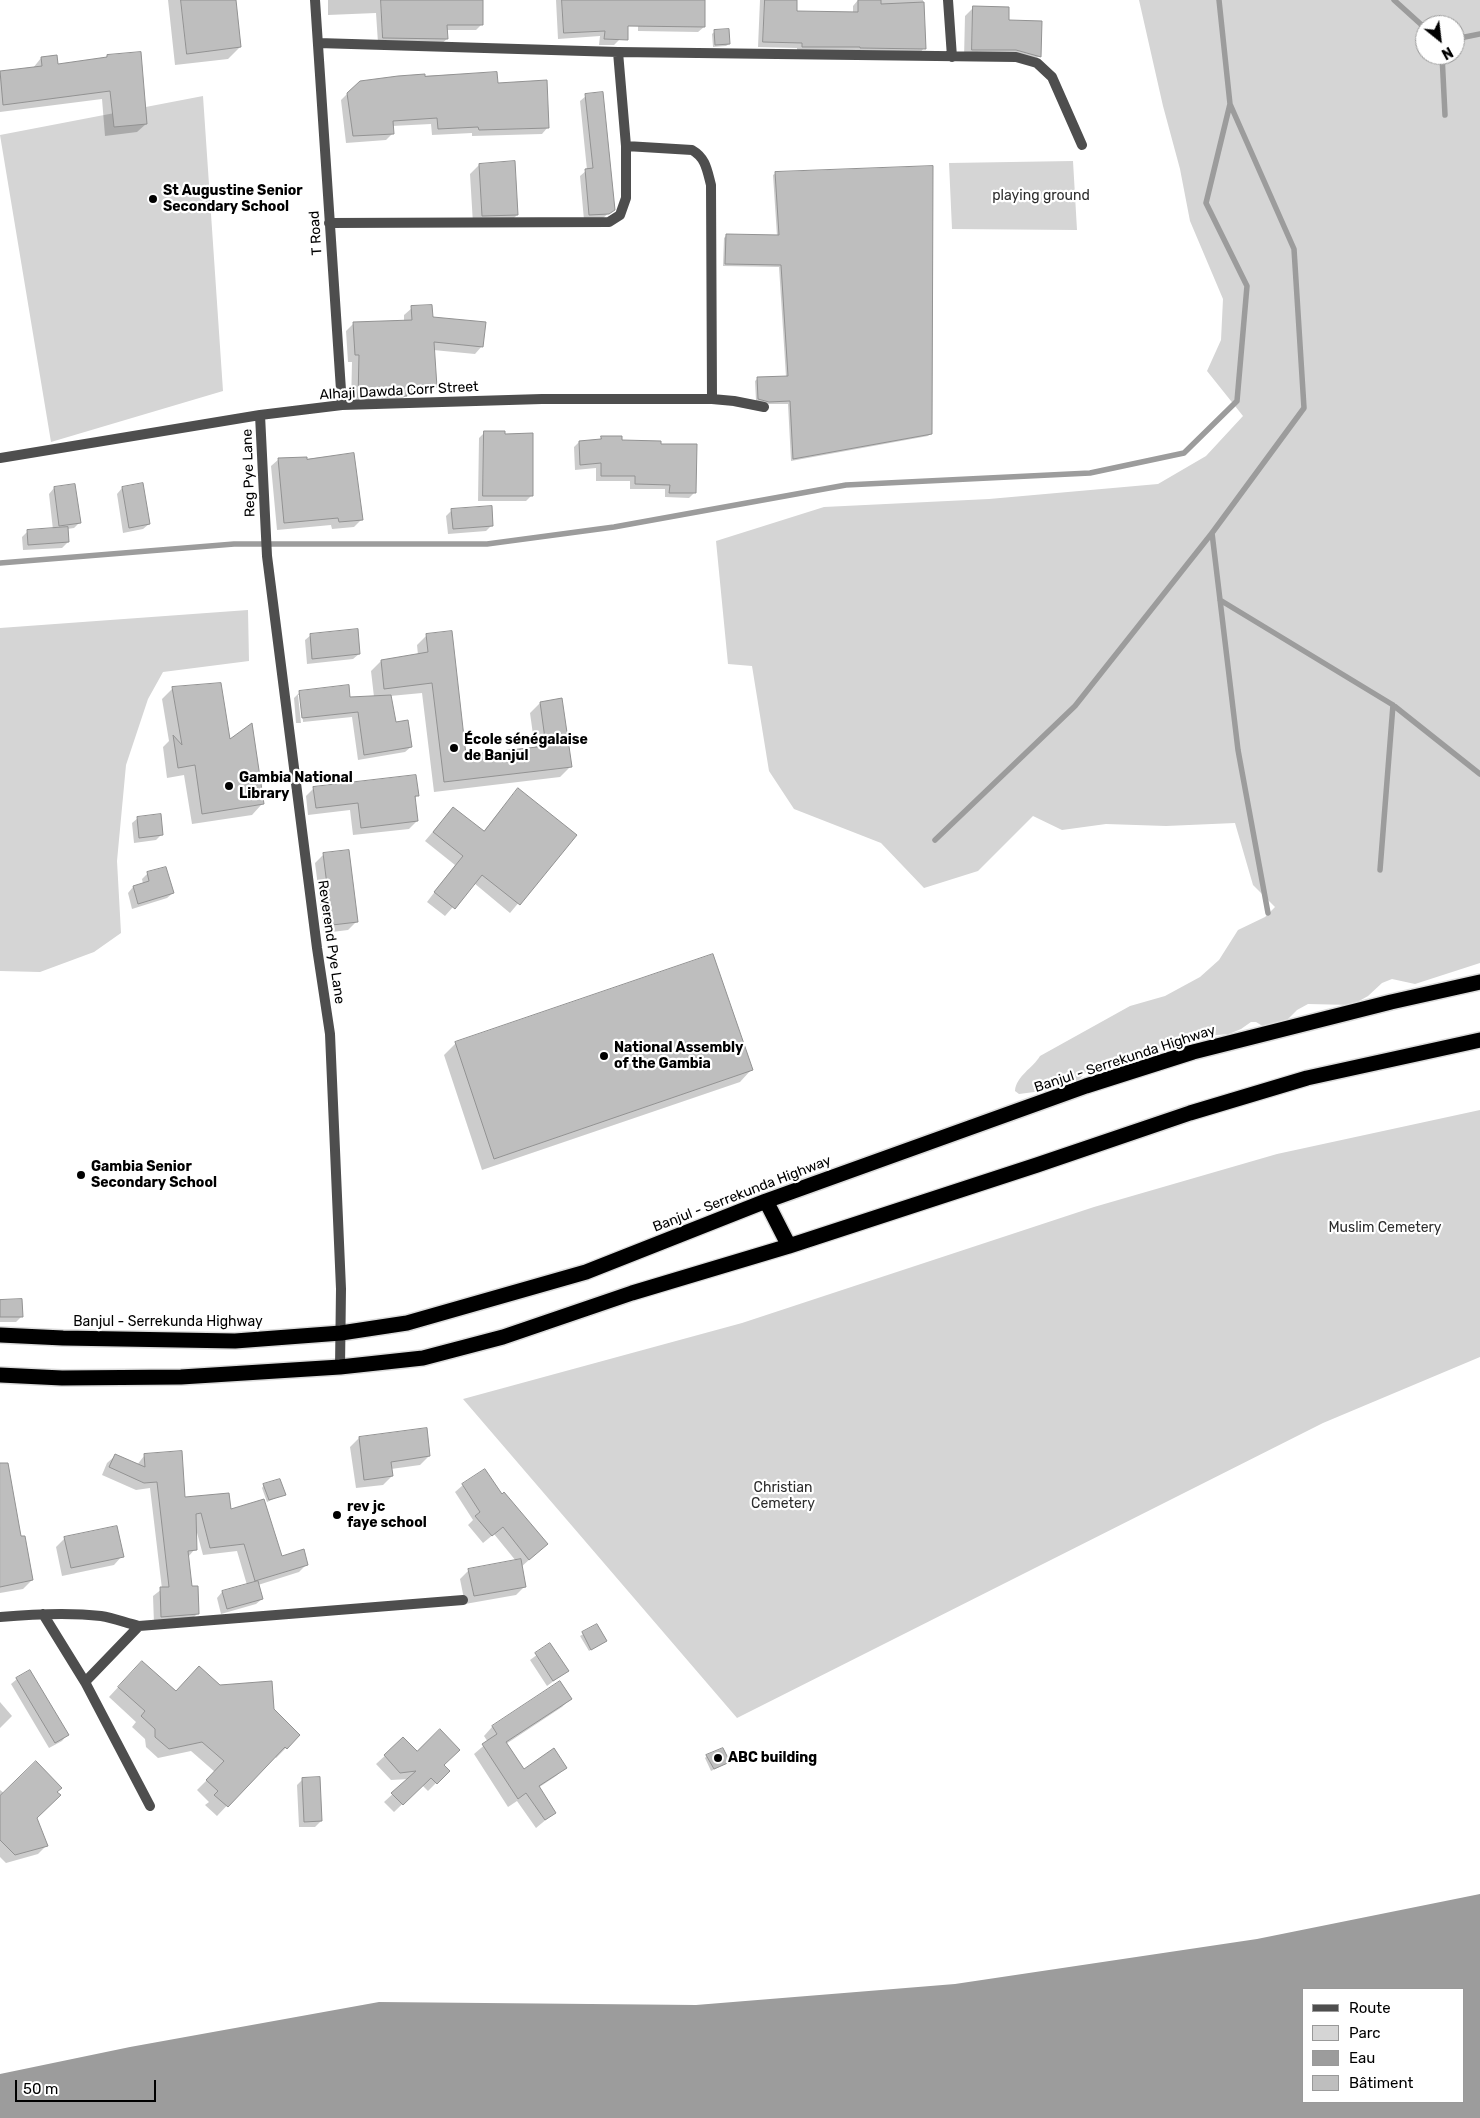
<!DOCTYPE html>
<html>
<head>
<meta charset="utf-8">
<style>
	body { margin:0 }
	#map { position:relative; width:1480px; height:2118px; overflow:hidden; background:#fff; font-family:Rubik,sans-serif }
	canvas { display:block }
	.legend { position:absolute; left:1302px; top:1988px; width:162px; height:115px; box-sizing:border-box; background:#fff; border:1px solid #999; margin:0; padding:6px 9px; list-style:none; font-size:15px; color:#000 }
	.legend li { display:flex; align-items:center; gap:10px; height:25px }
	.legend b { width:25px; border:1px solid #999 }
	.north { position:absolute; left:1415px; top:15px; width:50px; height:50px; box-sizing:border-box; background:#fff; border:1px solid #999; border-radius:50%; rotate:151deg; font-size:14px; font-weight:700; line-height:20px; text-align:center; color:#000 }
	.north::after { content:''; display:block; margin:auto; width:18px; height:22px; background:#000; clip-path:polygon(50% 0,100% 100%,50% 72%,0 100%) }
	.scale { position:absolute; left:15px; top:2080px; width:141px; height:22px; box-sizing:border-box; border:2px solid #000; border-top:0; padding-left:6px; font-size:15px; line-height:18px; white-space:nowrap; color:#000; -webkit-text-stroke:4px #fff; paint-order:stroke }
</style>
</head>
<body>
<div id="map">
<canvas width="1480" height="2118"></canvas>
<ul class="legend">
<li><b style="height:6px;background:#4e4e4e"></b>Route</li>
<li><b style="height:14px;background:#d5d5d5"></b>Parc</li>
<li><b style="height:14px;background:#9c9c9c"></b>Eau</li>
<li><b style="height:14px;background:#bebebe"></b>Bâtiment</li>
</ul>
<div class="north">N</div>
<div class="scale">50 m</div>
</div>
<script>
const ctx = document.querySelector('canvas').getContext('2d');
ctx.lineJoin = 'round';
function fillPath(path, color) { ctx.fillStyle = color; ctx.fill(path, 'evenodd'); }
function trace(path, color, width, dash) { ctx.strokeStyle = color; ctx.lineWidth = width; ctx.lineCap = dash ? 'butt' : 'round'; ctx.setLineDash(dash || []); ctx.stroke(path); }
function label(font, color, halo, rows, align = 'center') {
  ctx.font = font + ' Rubik,sans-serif'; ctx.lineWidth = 4.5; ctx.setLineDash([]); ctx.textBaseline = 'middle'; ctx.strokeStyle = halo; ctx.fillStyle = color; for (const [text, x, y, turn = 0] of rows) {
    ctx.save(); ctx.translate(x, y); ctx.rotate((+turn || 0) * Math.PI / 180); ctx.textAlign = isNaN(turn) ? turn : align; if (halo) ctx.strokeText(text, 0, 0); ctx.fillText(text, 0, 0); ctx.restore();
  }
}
const green = new Path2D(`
	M1139 0H1480V963L1415 984 1392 979 1382 983 1368 996 1352 1005 1308 1004 1297 1010 1288 1019 1266 1028 1256 1022H1251L1241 1029 1229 1034 1205 1036 1136 1055 1117 1057 1098 1065 1084 1074 1076 1083 1065 1088 1019 1094 1015 1091C1016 1076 1033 1068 1040 1056L1130 1006 1165 996 1200 977 1219 960 1238 930 1265 917 1275 907 1253 885 1235 823 1166 826 1106 824 1062 830 1033 816 978 871 924 888 881 843 794 809 769 771 752 666 728 664 716 541 824 507 989 499 1158 484 1206 456 1243 416 1207 371 1221 340 1223 299 1190 221 1180 169 1163 106ZM1425 25H1455V55H1425Z
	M203 96 223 391 51 442 0 135Z
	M1073 161 1077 230 952 229 949 163Z
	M248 610 249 661 163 672 148 699 126 765 117 861 121 933 94 952 40 972 0 971V628Z
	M1480 1110V1357L1323 1423 737 1718 463 1399 742 1323 1094 1207 1277 1154Z`);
const water = new Path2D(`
	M1480 1894V2118H0V2074L130 2047 379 2002 696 2005 955 1984 1257 1939ZM1304 1989H1464V2102H1304Z`);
const shadow = new Path2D(`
	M168 0H235L240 47 228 59 175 65Z
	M328 0H481L482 24 476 30H446L447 39 441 44 378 43 376 13 328 15Z
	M556 0H617L619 40 614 45H599L600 36 558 39Z
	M641 0H704V27L698 32 638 31V3Z
	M760 0H796V12L853 13V6L858 0H923L924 48 919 54 797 52V48L758 47Z
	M974 7 1007 22 1039 56 1031 65 1007 58H964L965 16Z
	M715 31 729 44 726 46 713 47 712 34Z
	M107 56 146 124 137 132 105 136 102 99 0 112V72L33 68 41 58 57 65 104 59Z
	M424 78 497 84 548 127 542 134 472 136V133L432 135 431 124 392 126 393 133 386 140 346 143 341 100 348 93Z
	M586 96 613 209 602 219 584 220 580 176 587 170 580 101Z
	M479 165 517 215 508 224H473L470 174Z
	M776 173 931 433 928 436 791 461 788 404H766L756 401 755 381 758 378 786 377 779 267 723 266 724 238 726 236H777L773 175Z
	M412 308 482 346 475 354 433 350 436 386 429 394 405 396 398 403 351 405 352 362H348L346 331 353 324 404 322V315Z
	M485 432 532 495 526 501H478L479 438Z
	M602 437 621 441 694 493 689 498 665 497V489H630V481H596V468L575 470 574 447 579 442 599 440Z
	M279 459 306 460 362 519 354 527 332 529 331 525 277 530 271 466Z
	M54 488 79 523 74 528 67 529 68 542 62 548 23 550 22 537 28 531 53 530 49 494Z
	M122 488 149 524 143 529 123 533 117 494Z
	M452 510 492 525 486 531 448 534 446 516Z
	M311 635 359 654 353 659 307 664 305 640Z
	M427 635 465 756 535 749 530 713 540 703 570 767 560 777 434 792 422 693 390 696 395 723 411 747 405 752 358 760 352 717 303 722 301 695H298L301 723H296L294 698 300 692 349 698 374 697 371 671 381 661 418 655 417 645Z
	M219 684 229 741 262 804 252 815 192 824 184 775 167 778 163 747 169 741 162 699 172 689Z
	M314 788 418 795 414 799 417 821 409 829 353 835 350 810 308 815 306 796Z
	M518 789 575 835 510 913 474 883 445 916 427 902 455 865 425 841 453 808 483 832Z
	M138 818 162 834 156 840 134 843 132 823Z
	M324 854 357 921 348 930 324 933 315 863Z
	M148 873 173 893 167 898 132 909 128 893 133 887 143 884 142 879Z
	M456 1043 751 1070 740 1082 482 1170 444 1055Z
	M0 1301 22 1316 16 1322H0Z
	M359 1438 429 1456 420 1465 391 1469 392 1476 383 1485 356 1488 350 1447Z
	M115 1456 137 1465 144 1456 184 1499 230 1511 281 1558 307 1564 299 1572 258 1585 262 1599 256 1604 221 1614 217 1598 222 1592 247 1585 237 1551 203 1555 196 1529 195 1549 188 1557 191 1588 197 1614 190 1621 154 1624 153 1596 162 1589 150 1488 136 1490 102 1475 107 1463Z
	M0 1483 20 1538 32 1580 23 1589 0 1593Z
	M264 1485 284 1494 267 1502 262 1488Z
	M463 1485 501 1496 538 1552 521 1567 525 1586 516 1595 465 1604 460 1579 469 1570 516 1561 494 1534 483 1543 468 1525 473 1520 455 1492Z
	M65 1538 122 1556 114 1565 62 1576 56 1547Z
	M597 1626 603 1643 589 1651 580 1636Z
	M550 1645 567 1671 547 1686 530 1660Z
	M132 1672 175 1693 219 1686 273 1709 299 1735 276 1758 274 1756 217 1816 205 1805 209 1802 197 1790 215 1772 191 1751 158 1758 146 1747 145 1739 132 1727 136 1722 109 1697Z
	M17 1679 67 1735 62 1741 49 1748 11 1684Z
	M560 1683 570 1699 562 1707 506 1744 523 1770 565 1768 556 1776 538 1788 554 1813 536 1828 517 1801 508 1807 474 1754 488 1742 484 1736 492 1727Z
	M0 1702 12 1716 0 1728Z
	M403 1739 417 1753 443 1765 448 1771 428 1791 422 1785 394 1812 384 1802 409 1779 391 1780 376 1764Z
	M707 1756 729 1762 711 1771 705 1758Z
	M302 1780 321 1821 315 1827H299L297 1785Z
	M0 1790 36 1818 46 1846 38 1854 6 1863 0 1857Z`);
const stream = new Path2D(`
	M1394 0 1425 28
	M1455 39 1480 34
	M1442 55 1445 115
	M1212 533 1238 750 1268 913
	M0 563 234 544H487L614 527 846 485 1090 473 1184 453 1237 401 1247 286 1206 203 1230 104
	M1220 600 1393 705 1480 774
	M935 840 1075 706 1212 533 1304 408 1294 249 1230 104 1219 0
	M1380 870 1393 705`);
const building = new Path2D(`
	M181 0H236L241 47 187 54Z
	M381 0H483V25H447L448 39 383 38Z
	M562 0H705V27L628 26V40L604 39 605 31 564 33Z
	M765 0H797V11L858 12V0H881V4L924 2 926 49 860 48V47H802V43L763 42Z
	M973 6 1009 7V20L1042 21 1041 57 1016 50H972Z
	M729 29 730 44 715 45 714 30Z
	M141 52 147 124 114 127 110 91 3 105 0 71 42 66 41 57 57 55 58 64 107 57V55Z
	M497 72 498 83 547 80 549 128 479 130 478 127 438 129 437 118 393 121 394 134 353 136 347 93 360 81 398 76 425 74V76Z
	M603 92 615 210 609 214 589 215 585 169 593 168 585 94Z
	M515 161 518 215 482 216 479 164Z
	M933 166 932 434 793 459 790 401 769 402 758 399 757 377 788 376 781 265 725 264 726 234 779 235 775 172Z
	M432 305 433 317 486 322 483 347 434 342 437 387 406 390 407 396 358 398 359 355H355L353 322 412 320 411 306Z
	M484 431H505V434L533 433V496H483Z
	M601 436H622V440L661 441V444H697L696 493H669L670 485 635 484V476H601V463L580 465 579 441 601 439Z
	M354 453 363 520 339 522 338 518 284 523 278 458 307 457V459Z
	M143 483 150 524 129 528 122 487Z
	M75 484 81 523 59 526 54 487Z
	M492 506 493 526 453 529 451 509Z
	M68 527 69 542 28 545 27 530Z
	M358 629 360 654 312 659 310 634Z
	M452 631 466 755 546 746 540 702 562 698 572 767 444 782 432 683 384 689 381 660 428 652 426 634Z
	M221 683 230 739 252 723 264 804 202 814 195 765 178 768 173 735 182 745 172 687Z
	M349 685 350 697 391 695 396 722 408 720 412 747 364 755 358 712 302 718 299 691Z
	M416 775 419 796H415L418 821 361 828 358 803 316 808 313 787Z
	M518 788 577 835 520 905 482 875 455 909 434 892 463 856 433 832 453 807 484 831Z
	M161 814 163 835 139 838 137 817Z
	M349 850 358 922 332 925 323 853Z
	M166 867 174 893 138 904 133 886 149 881 147 872Z
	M713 954 753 1070 494 1159 455 1042Z
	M22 1299 23 1317H0V1300Z
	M427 1428 430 1456 391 1462 393 1476 364 1480 359 1437Z
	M182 1451 185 1497 229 1493 231 1509 264 1499 282 1556 304 1549 308 1565 255 1581 244 1544 210 1548 201 1513 196 1514 197 1550 188 1551 192 1586H198L199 1614 161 1617 160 1587H169L157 1482 144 1483 109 1467 115 1454 145 1467 144 1454Z
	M0 1463H8L21 1536H25L33 1580 0 1587Z
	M485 1469 502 1494 504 1492 548 1544 529 1560 503 1527 492 1536 475 1516 480 1512 462 1484Z
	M280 1479 286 1495 269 1500 263 1484Z
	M117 1526 124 1557 71 1568 64 1537Z
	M521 1559 526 1587 474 1596 468 1569Z
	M258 1581 263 1599 227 1609 222 1591Z
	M597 1624 607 1641 591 1650 582 1632Z
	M550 1643 569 1671 553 1681 535 1653Z
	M142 1661 176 1691 199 1666 220 1685 272 1681 274 1709 300 1735 287 1749 285 1747 228 1807 214 1795 218 1791 206 1780 224 1761 202 1742 169 1749 155 1737V1729L141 1716 145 1711 118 1687Z
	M30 1670 69 1735 55 1743 16 1678Z
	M560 1681 572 1699 506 1742 524 1769 554 1748 567 1768 539 1786 556 1813 545 1820 526 1793 518 1799 482 1744 497 1734 492 1726Z
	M440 1729 460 1750 444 1765 450 1771 437 1784 431 1778 403 1805 391 1793 416 1771 400 1773 384 1755 403 1737 417 1751Z
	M723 1748 730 1762 714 1769 706 1755Z
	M36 1761 62 1788 57 1792 61 1795 37 1818 48 1846 15 1855 0 1840V1796Z
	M320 1777 322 1821 304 1822 302 1778Z`);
const street = new Path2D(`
	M315 0 342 405
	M948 0 952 57
	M318 43 618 52 1016 57 1037 63 1052 77 1082 145
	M626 146 692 150C706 158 707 170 711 185L712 399
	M329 223 609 222 620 215 626 198V146L618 52
	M260 415 267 556 317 948 330 1034 341 1289 340 1367
	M0 458 260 415 342 405 542 399H712L734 401 764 407
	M43 1614 85 1682 150 1806
	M0 1617C34 1614 67 1612 101 1616 114 1618 126 1623 139 1626L463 1600
	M85 1682 139 1626`);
const highway = new Path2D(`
	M766 1201 789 1246
	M0 1335 63 1338 235 1341 341 1333 407 1323 586 1272 766 1201 1086 1086 1193 1052 1391 1002 1480 982
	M0 1375 62 1378 181 1377 340 1367 423 1358 503 1337 632 1293 789 1246 1037 1165 1190 1113 1307 1078 1480 1040`);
const markers = [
	[153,199,5,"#000"],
	[454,748,5,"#000"],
	[229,786,5,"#000"],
	[604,1056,5,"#000"],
	[81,1175,5,"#000"],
	[337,1515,5,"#000"],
	[718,1758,5,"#000"]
];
const poiNames = [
	["St Augustine Senior",163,191],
	["Secondary School",163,207],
	["École sénégalaise",464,740],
	["de Banjul",464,756],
	["Gambia National",239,778],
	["Library",239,794],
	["National Assembly",614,1048],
	["of the Gambia",614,1064],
	["Gambia Senior",91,1167],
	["Secondary School",91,1183],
	["rev jc",347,1507],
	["faye school",347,1523],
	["ABC building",728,1758]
];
const parkNames = [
	["playing ground",1041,196],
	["Muslim Cemetery",1385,1228],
	["Christian",783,1488],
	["Cemetery",783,1504]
];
const streetNames = [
	["T Road",316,233,-94],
	["Alhaji Dawda Corr Street",399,391,-3],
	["Reg Pye Lane",249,473,-92],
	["Reverend Pye Lane",331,942,82],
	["Banjul - Serrekunda Highway",1125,1059,-18],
	["Banjul - Serrekunda Highway",742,1194,-21],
	["Banjul - Serrekunda Highway",168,1322]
];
fillPath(green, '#d5d5d5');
fillPath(water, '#9c9c9c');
fillPath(shadow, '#0003');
trace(stream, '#9c9c9c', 5.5);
fillPath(building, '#bebebe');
trace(building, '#929292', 1);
trace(highway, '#dbdbdb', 18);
trace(street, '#4e4e4e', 10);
trace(highway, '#000', 15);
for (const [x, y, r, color] of markers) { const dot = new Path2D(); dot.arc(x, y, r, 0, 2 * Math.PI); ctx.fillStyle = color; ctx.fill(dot); trace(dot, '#fff', 2); }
label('bold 14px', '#000', '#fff', poiNames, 'left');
label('14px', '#2c2c2c', '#fff', parkNames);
label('14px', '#000', '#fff', streetNames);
</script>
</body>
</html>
